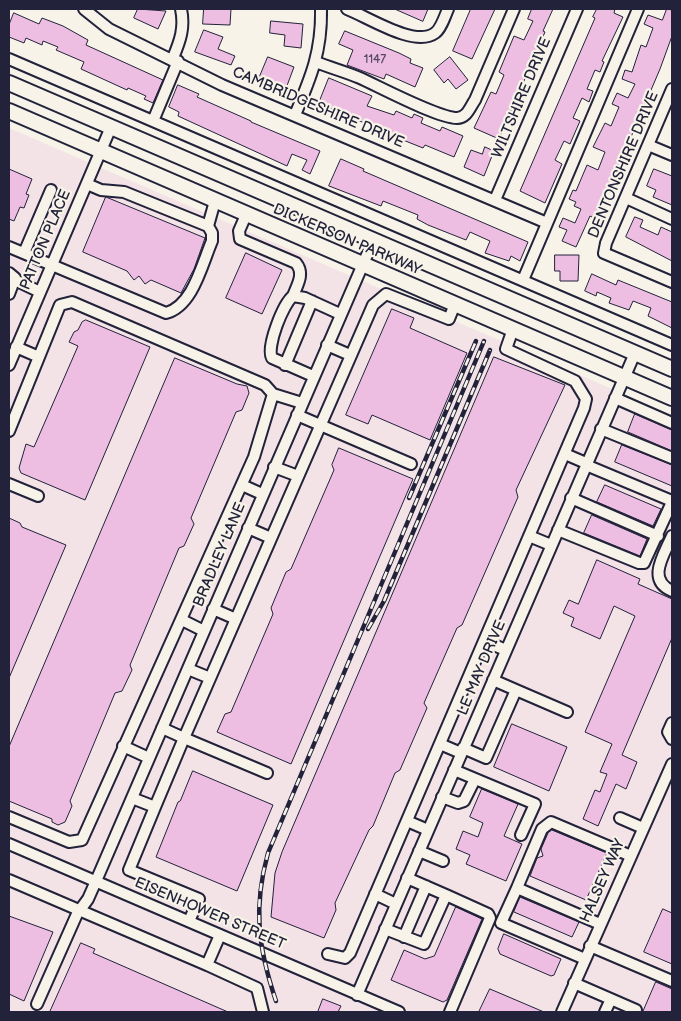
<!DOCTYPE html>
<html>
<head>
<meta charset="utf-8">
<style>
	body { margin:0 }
	#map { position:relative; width:681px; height:1021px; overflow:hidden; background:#f7f3e8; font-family:"Balsamiq Sans",sans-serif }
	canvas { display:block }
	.frame { position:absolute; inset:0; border:10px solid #22223b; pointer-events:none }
</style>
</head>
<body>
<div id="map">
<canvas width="681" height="1021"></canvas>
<div class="frame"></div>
</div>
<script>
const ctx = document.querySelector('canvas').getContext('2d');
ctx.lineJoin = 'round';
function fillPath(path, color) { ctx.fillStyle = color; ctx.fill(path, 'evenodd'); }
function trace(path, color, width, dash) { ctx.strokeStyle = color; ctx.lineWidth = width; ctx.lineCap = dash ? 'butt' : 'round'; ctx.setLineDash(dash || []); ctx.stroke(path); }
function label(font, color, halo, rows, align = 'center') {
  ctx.font = font + ' "Balsamiq Sans",sans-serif'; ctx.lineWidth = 4.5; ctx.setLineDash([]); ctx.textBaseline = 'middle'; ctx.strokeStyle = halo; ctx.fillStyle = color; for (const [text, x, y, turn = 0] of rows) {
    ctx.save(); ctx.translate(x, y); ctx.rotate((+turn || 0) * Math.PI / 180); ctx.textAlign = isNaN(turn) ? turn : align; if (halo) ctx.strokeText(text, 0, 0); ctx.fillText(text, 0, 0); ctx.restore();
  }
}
const built = new Path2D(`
	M9 128 672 415V1012H9Z`);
const building = new Path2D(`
	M138 9 166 11 158 29 134 18Z
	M204 9H231L230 25 203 24Z
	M395 9H428L423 21Z
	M471 9H495L472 59 453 51Z
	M532 9H553L543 31 545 32 499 139 474 128 491 92 496 94 504 75 499 72 514 36 524 40 533 21 528 19Z
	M597 9H615L614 13 623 17 602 61 604 62 600 72 595 70 587 89 593 91 589 102 582 98 573 118 580 121 570 144 564 141 555 160 562 164 545 203 520 191 595 18 593 17Z
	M667 9 672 10V36L660 69 596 219 590 216 576 247 562 241 567 230 559 227 563 218 575 223 581 209 574 206 576 202 569 199 573 190 576 191 587 165 598 170 605 152 593 147 605 123 611 126 619 107 612 104 617 93 628 98 635 84 622 79 625 70 632 72 641 45 646 47 653 28 644 24 648 15 662 20Z
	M14 13 39 24 42 18 63 26 88 40 86 45 163 80 153 103 144 99 146 96 128 88 127 90 81 69 84 62 56 50 58 47 43 41 42 45 26 38 24 43 9 37V25Z
	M271 21 303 24 301 48 284 46 285 35 270 33Z
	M204 30 223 37 218 49 235 56 231 65 195 52Z
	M345 31 399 53 411 59 410 63 423 68 415 87 386 74 384 79 347 65 353 50 339 44Z
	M268 57 294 67 285 91 258 81Z
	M450 57 468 80 456 89 448 79 444 83 434 70Z
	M329 78 372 96 367 106 394 115 396 111 412 118 414 114 423 118 421 123 440 131 442 127 463 136 454 157 425 145 423 148 398 138 319 103Z
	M178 85 199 94 197 97 251 121V122L320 151 310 174 302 170 307 160 292 154 287 166 178 116 179 112 169 107Z
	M485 147 494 151 484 176 464 167 471 150 482 154Z
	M341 159 364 169 363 171 528 242 520 261 511 256 509 261 485 253 490 241 470 232 466 240 428 225 417 219 418 215 383 201 381 206 329 186Z
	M9 169 32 179 26 194 29 195 24 208 20 207 14 221 9 219Z
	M654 169 672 176V205L653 197 656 190 647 186Z
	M106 197 205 238 194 269 181 293 151 280 145 284 139 276 134 280 127 271 83 252Z
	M635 217 643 220 640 227 658 235 661 227 672 232V261L626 237Z
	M246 253 282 270 262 314 226 298Z
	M555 255H579L578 281H560V271H555Z
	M592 274 616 285 618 280 672 302V328L648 316 651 308 633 301 629 310 609 303 611 298 597 292 596 296 585 291Z
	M392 309 414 318 410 328 467 353 430 440 372 415 368 424 346 415Z
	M86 320 150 347 85 500 21 473 19 468 26 444 34 447 78 346 69 342 74 332 78 330 82 322Z
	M494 357 565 385 516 490 518 497 462 625 457 628 424 703 427 708 400 770 395 773 373 826 369 830 335 903 336 910 324 938 271 917 275 873 282 852Z
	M175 358 237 384 247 386 249 393 242 410 236 412 191 518 194 524 184 546 179 548 130 665 132 670 122 691 115 693 70 801 72 806 65 822 58 825 52 822V819L9 801V747Z
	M635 414 672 430V451L628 432Z
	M622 445 672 465V486L615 462Z
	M339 448 413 479 291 764 217 732 225 714 231 712 273 614 271 608 286 572 291 569 334 470 332 465Z
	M605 485 661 509 653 526 597 502Z
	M592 515 647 539 640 556 584 533Z
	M9 518 20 523 22 527 66 545 9 678Z
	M597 560 640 579 638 584 672 599V638L622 755 637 762 626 789 616 784 598 826 583 819 595 790 600 792 607 774 600 772 612 744 585 732 635 616 614 606 600 639 571 626 574 618 563 613 569 600 578 604Z
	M512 724 567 747 549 791 494 767Z
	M193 771 273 805 237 891 156 857 178 802 180 801Z
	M482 789 518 804 504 836 522 844 506 881 466 864 470 855 456 849 463 831 478 837 483 823 470 817Z
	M552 830 607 853 586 900 530 876 537 858 543 856 541 849 548 833Z
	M520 897 579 922 572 937 514 912Z
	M456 907 482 919 447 1000 443 1002 391 980 404 950 425 959 434 956Z
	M663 909 672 913V964L644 952Z
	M9 916 53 932 24 1001 9 994Z
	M504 934 561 959 554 975 551 976 500 954 498 949Z
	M81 943 95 949 93 953 228 1012H50Z
	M656 982 672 989V1012H643Z
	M490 989 544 1012H479Z
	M323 999 341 1006 338 1012H318Z`);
const minor = new Path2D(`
	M84 9 109 29 222 85 547 223
	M347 9C368 17 415 48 435 33 441 29 445 16 448 9
	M173 58C180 41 185 28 181 9
	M9 59 672 345
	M316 62C331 68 346 72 360 78 380 87 438 118 457 118 467 118 470 107 475 100L514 9
	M672 89 606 243 604 253 672 282
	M295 115C311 77 322 51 321 9
	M153 121 178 61
	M648 145 672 155
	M87 184 101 190 124 192 208 226
	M626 198 672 219
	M495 200 577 9
	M246 215 239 231 240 239 296 263C305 274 297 285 293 296
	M9 247 166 313C193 306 202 264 212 241V233L208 226 215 201
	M24 253 51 190
	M9 273 15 278 9 294
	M15 280 40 292
	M523 280 638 9
	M327 345 350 355
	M16 347 39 357
	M9 365 111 127
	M285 365 312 301
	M313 376 272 358C266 347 283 304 293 296L305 298 340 314
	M273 394 302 403
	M615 398 672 423
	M297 415 411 464
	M601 429 672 458
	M9 431 60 305 72 302 265 385 273 394 254 457 82 840 69 842 9 817
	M565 454 586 463
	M586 465 672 501
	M274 467 298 476
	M9 484 38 496
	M242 485 262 494
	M571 498 658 536
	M248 528 271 538
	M558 530 639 563H644L672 502
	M529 536 551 545
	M672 536C664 555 646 580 672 591
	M213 609 236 619
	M182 620 204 631
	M484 641 506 650
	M188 669 210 678
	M493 680 516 690
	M672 723 668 732 672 739
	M162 728 184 738 373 305 386 294 449 319 455 304
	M440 744 461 753
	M123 746 149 758
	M463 748 486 758 516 690 567 712
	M454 770 535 804 521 835
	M442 797 458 803 464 801 475 779
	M132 798 155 807 129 870 199 899 189 921
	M155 807 184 738 267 773
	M620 818 643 828
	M407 821 428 830
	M9 844 399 1012
	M419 851 443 861
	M9 880 207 965 220 935
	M517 888 542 829 551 822 631 856
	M375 894 396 904
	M446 895 488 914 490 918 450 1012
	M385 929 424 944 446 895 407 878
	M404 937 426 886
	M590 946 672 981
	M328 954 345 958 350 953 584 408 586 399 575 381 506 349 513 329
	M585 959 501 923 517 888 600 924
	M207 965 257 988 263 1012
	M574 983 636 1010 635 1012
	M357 995 635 353
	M37 1004 77 914 88 899 96 881 373 241
	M562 1012 672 764
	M605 1012 611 999`);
const major = new Path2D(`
	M9 83 672 369
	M9 111 672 398`);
const rail = new Path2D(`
	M409 498 476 341
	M368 629 384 601 490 350
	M276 1001C258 948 253 907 268 853L484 341`);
const numberNames = [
	["1147",375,60]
];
const streetNames = [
	["WILTSHIRE DRIVE",522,98,-67],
	["CAMBRIDGESHIRE DRIVE",318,108,23],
	["DENTONSHIRE DRIVE",624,165,-67],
	["PATTON PLACE",46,240,-67],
	["DICKERSON PARKWAY",347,240,23],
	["BRADLEY LANE",220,555,-67],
	["LE MAY DRIVE",482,668,-67],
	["HALSEY WAY",603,881,-66],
	["EISENHOWER STREET",210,914,23]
];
fillPath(built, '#f4e3e6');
fillPath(building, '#edbee1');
trace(building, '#22223b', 1);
trace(minor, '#22223b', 14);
trace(major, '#22223b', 18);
trace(minor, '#f7f3e8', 10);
trace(major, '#f7f3e8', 14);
trace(rail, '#22223b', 4.5);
trace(rail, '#f7f3e8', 2.5, [8]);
label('12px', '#554964', null, numberNames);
label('15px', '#22223b', '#f7f3e8', streetNames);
</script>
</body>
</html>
